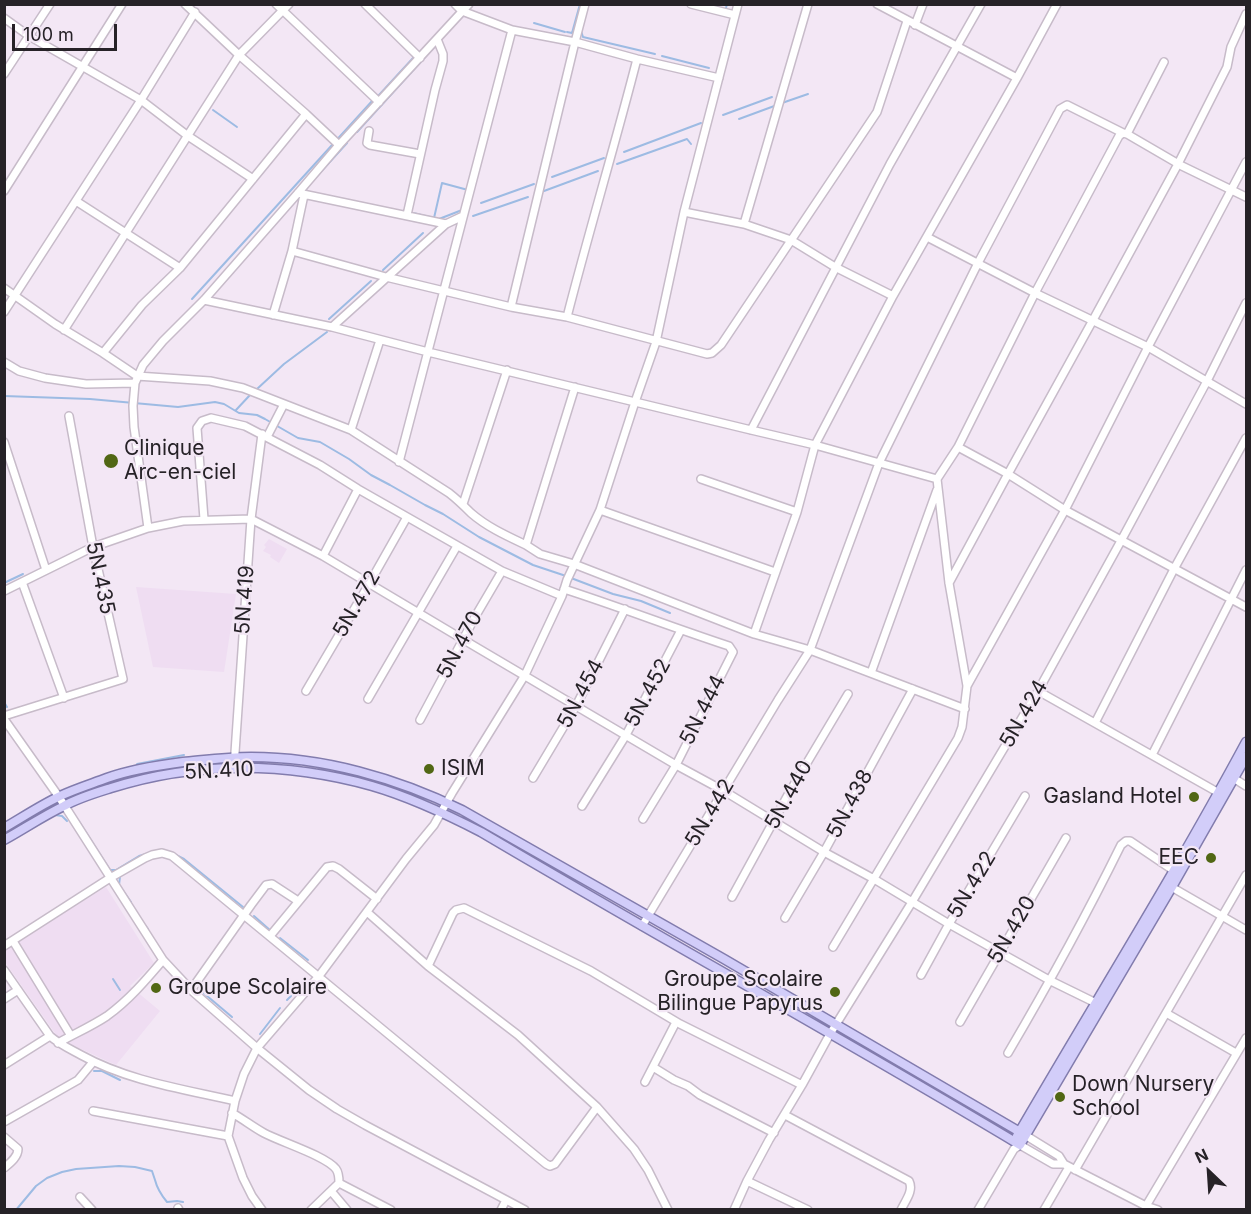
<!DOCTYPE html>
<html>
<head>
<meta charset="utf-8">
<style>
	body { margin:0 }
	#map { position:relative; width:1251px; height:1214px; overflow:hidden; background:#f3e7f5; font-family:Inter,sans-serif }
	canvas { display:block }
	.frame { position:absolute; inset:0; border:6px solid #262227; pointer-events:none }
	.north { position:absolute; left:1179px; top:1142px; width:60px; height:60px; -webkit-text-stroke:4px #f3e7f5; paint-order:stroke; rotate:335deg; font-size:16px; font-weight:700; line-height:24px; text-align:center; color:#262227 }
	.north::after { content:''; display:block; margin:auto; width:21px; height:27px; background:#262227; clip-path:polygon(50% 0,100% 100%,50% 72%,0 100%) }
	.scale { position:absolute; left:12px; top:24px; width:105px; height:27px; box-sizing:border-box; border:3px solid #262227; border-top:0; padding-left:8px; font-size:18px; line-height:21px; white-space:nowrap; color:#262227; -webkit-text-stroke:4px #f3e7f5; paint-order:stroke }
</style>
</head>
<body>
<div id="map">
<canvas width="1251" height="1214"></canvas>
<div class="frame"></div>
<div class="north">N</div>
<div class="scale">100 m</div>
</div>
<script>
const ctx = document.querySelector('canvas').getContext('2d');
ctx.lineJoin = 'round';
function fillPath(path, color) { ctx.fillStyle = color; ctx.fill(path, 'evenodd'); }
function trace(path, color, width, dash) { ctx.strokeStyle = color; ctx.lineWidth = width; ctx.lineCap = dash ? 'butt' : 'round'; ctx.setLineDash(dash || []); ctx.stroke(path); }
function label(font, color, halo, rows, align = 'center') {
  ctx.font = font + ' Inter,sans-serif'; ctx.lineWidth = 4.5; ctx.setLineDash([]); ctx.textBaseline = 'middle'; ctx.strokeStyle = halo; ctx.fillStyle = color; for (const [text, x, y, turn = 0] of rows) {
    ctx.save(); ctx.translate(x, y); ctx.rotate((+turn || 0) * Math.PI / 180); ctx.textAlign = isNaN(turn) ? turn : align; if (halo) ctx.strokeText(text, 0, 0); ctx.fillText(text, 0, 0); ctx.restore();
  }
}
const built = new Path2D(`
	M269 539 287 549 279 563 270 557 271 555 263 551 266 547 264 545Z
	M136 587 236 594 224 672 153 667Z
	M106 887 154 963 130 986 160 1011 116 1065 59 1039 5 962V949Z`);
const stream = new Path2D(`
	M726 8 727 4
	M534 23 565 32
	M581 31 583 37 655 54
	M567 32 572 33 580 4
	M946 36 953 41
	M662 56 709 68
	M379 95 414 57
	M782 103 808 94
	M213 110 237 127
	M723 115 772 97
	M739 119 777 105
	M357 132 436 45
	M624 152 701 123
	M617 164 687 139 691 144
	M317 176 347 143
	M552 177 604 158
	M544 191 598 171
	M481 203 534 184
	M413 213 434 218 442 183 468 190
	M473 216 528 197
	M439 219 462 210
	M383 270 423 233
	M192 299 373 100
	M329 319 371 281
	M257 389 284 364 327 332
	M4 396 90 399 178 407 215 402 224 404 239 413 257 415 265 419 298 438 320 442 349 459 371 475 390 485 425 505 443 514 479 537 533 565 566 576
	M236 410 250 395
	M571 578 613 594 641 601 670 613
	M4 583 23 574
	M4 702 7 707
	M137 764 184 755
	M55 815 62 816 67 821
	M78 820 110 870H116L139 856 153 852
	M174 854 184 859 243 907
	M120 877 119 885 131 902
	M254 916 271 931
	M139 917 148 929
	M280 938 308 960
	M113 979 120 990
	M200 990 232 1017
	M294 993 305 979
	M287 1000 291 996
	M260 1034 280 1008
	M94 1071H102L120 1080
	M16 1210 36 1186 47 1178 62 1172 76 1169 119 1166 135 1167 152 1171C153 1174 154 1177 155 1180 157 1188 162 1196 167 1202L177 1201 183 1202`);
const minor = new Path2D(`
	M185 4 239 55 306 114 339 145
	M276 4 379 102
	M365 4 420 58
	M455 4 462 11 512 30 575 42 637 59 719 78
	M691 4 735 15
	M4 18 29 36 141 100 188 136 253 179
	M915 25 923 4
	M4 74 50 4
	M1017 78 1057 4
	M369 131 367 143 370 145 420 154
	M1127 134 1164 62
	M4 191 122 4
	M298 193 446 224 463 216
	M76 201 180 268
	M684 212 744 224 791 240 835 267 893 296
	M407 215 435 90 443 61V54L437 39
	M744 224 808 4
	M927 237 1035 293 1148 347 1246 404
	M292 251 304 195
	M4 288 55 324 103 353 137 376 210 381 243 388 351 430 449 493C458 500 463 505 471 513 487 527 507 536 526 545
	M204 300 332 327 428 352 751 430 815 445 937 479
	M511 307 575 42 585 4
	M4 312 141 100 195 12
	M273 315 292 251 386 277 511 307 567 317 707 354 712 353 721 345 877 112 907 21
	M567 317C589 231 615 145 637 59
	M332 327 446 224
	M64 330 239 55 289 4
	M103 353 142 305 180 268 306 114
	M4 362 19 371 45 378 86 384 135 383
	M575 387 526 545 540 554 574 564 754 634 797 512 815 445 893 296 1017 78 877 4
	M351 430 380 340
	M751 430 890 164 981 4
	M267 437 284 404
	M4 442 46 570
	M958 447 1008 474 1065 510 1246 607
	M399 462 512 30
	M701 479 797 512
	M463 504 507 370
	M600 510 775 572
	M204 519 197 428 202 421 211 418 245 426 320 465 358 489 502 571 562 596
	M148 528 134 427 133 406 135 383 143 365 163 341 204 300 298 193 339 145 469 4
	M323 556 358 489
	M22 582 64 698
	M949 583 1008 474 1093 320 1178 164 1227 67 1231 47 1246 14
	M564 589C620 607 674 628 729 646L733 652 676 765 643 819
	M4 591 93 547 148 528 183 521 251 519 323 556 464 640 676 765 724 791 824 852 874 879 949 924 1051 981 1100 1005
	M754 634 810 650 965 709
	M871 673 937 490
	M967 686 1065 510 1148 347 1246 162
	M306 691 369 584 407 517
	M1038 691 1219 793
	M368 699 457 546
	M4 716 123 679 93 547 69 416
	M4 719 59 797 163 960 191 990 257 1048 309 1090 337 1109 365 1125 525 1210
	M420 720 475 617 502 571
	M1095 723 1174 569 1246 438
	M1152 755 1246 570
	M234 767 251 519 262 434
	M533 778 576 706 625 609
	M1235 779 1246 786
	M582 806 626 735 681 630
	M1168 885 1246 930
	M732 897 789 793 848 694
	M367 912 428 966 518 1035 597 1107 634 1149 648 1170 668 1210
	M785 918 824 852 913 689
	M642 926 778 700 810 650 879 463 978 263 1060 109 1067 105 1123 133 1127 134 1182 166 1246 197
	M270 936 327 867 333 866 339 869 377 899
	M13 941 71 1036
	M4 946 110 878 145 858 152 855 162 853 172 856 546 1164 550 1166 555 1164 597 1107
	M833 947 958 738 962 727 967 686 949 583 937 479 958 447 1035 293 1119 136 1123 133
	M428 966 453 913 456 910 464 908 591 971 680 1024 802 1085
	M4 970 50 1036C59 1044 70 1049 81 1055 128 1081 183 1089 235 1101
	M921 975 949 924 1025 796
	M191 990 251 905 266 885 272 884 298 901
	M4 999 18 990
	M1166 1013 1236 1053
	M960 1022 1066 838
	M58 1043C74 1034 92 1026 107 1016 129 1000 146 980 163 960
	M1008 1053C1048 985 1086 916 1121 845L1126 841H1130L1173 870
	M4 1065 50 1036
	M653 1067 674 1080 688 1086 700 1095 774 1133
	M645 1082 676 1022
	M93 1111 228 1136
	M232 1113C243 1119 253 1127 264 1133 281 1142 326 1156 336 1169 339 1173 339 1178 339 1183
	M785 1115 909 1181C914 1191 905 1201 901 1210
	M4 1122 78 1080 93 1062
	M1025 1135 1059 1156 1064 1164
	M4 1137 18 1149C18 1157 10 1163 4 1168
	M1075 1170 1246 875
	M747 1181 808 1210
	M331 1191 347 1210
	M80 1197 92 1210
	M1146 1206 1246 1038
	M178 1208 179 1210
	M262 1210 252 1196 243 1178 228 1136 235 1101 244 1074 257 1048 319 976 406 859 434 825 452 793 525 675 562 596 567 580 600 510 635 402 656 342 684 212 738 4
	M311 1210 339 1183 391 1210
	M501 1210 506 1200
	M734 1210 747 1181 769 1140 802 1085 830 1034 912 902 1038 691 1122 539 1207 381 1246 303
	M978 1210 1014 1149 1020 1145 1053 1164H1064L1146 1206 1158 1210
	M1044 1210 1069 1167`);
const major = new Path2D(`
	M4 828C23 817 41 805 60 796 75 789 91 784 107 778 129 770 160 765 183 762 205 760 228 757 251 757 323 757 397 778 462 810L724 959 1025 1135
	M4 840C24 829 43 816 64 806 78 798 95 793 111 788 195 761 286 762 372 786 410 797 446 814 481 832 660 938 842 1038 1020 1145L1172 887 1246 757
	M1017 1136C1093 1005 1174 876 1246 742`);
const markers = [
	[111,461,8,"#516714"],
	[429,769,6,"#516714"],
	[1194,797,6,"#516714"],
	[1211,858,6,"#516714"],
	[156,988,6,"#516714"],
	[835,992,6,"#516714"],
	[1060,1097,6,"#516714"]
];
const poiNames = [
	["Clinique",124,449],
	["Arc-en-ciel",124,473],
	["ISIM",441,769],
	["Gasland Hotel",1182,797,"right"],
	["EEC",1199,858,"right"],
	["Groupe Scolaire",823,980,"right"],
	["Bilingue Papyrus",823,1004,"right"],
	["Groupe Scolaire",168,988],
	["Down Nursery",1072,1085],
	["School",1072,1109]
];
const streetNames = [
	["5N.435",100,578,78],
	["5N.419",245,600,-86],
	["5N.472",357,604,-60],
	["5N.470",460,645,-62],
	["5N.452",648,693,-62],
	["5N.454",581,694,-62],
	["5N.444",703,710,-63],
	["5N.424",1024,714,-60],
	["5N.410",219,771,-3],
	["5N.440",789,795,-61],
	["5N.438",850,804,-62],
	["5N.442",710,813,-59],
	["5N.422",972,885,-59],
	["5N.420",1012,930,-60]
];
fillPath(built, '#efddf2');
trace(stream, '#9dbbe3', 2);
trace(minor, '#c7bbc9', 10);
trace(major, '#827cad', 11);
trace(minor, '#fff', 7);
trace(major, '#d2cdf9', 8);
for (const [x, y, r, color] of markers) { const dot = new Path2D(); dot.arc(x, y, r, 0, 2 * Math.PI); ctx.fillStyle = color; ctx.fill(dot); trace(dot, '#f3e7f5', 2); }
label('21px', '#262227', '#f3e7f5', poiNames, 'left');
label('21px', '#262227', '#f3e7f5', streetNames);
</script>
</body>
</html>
